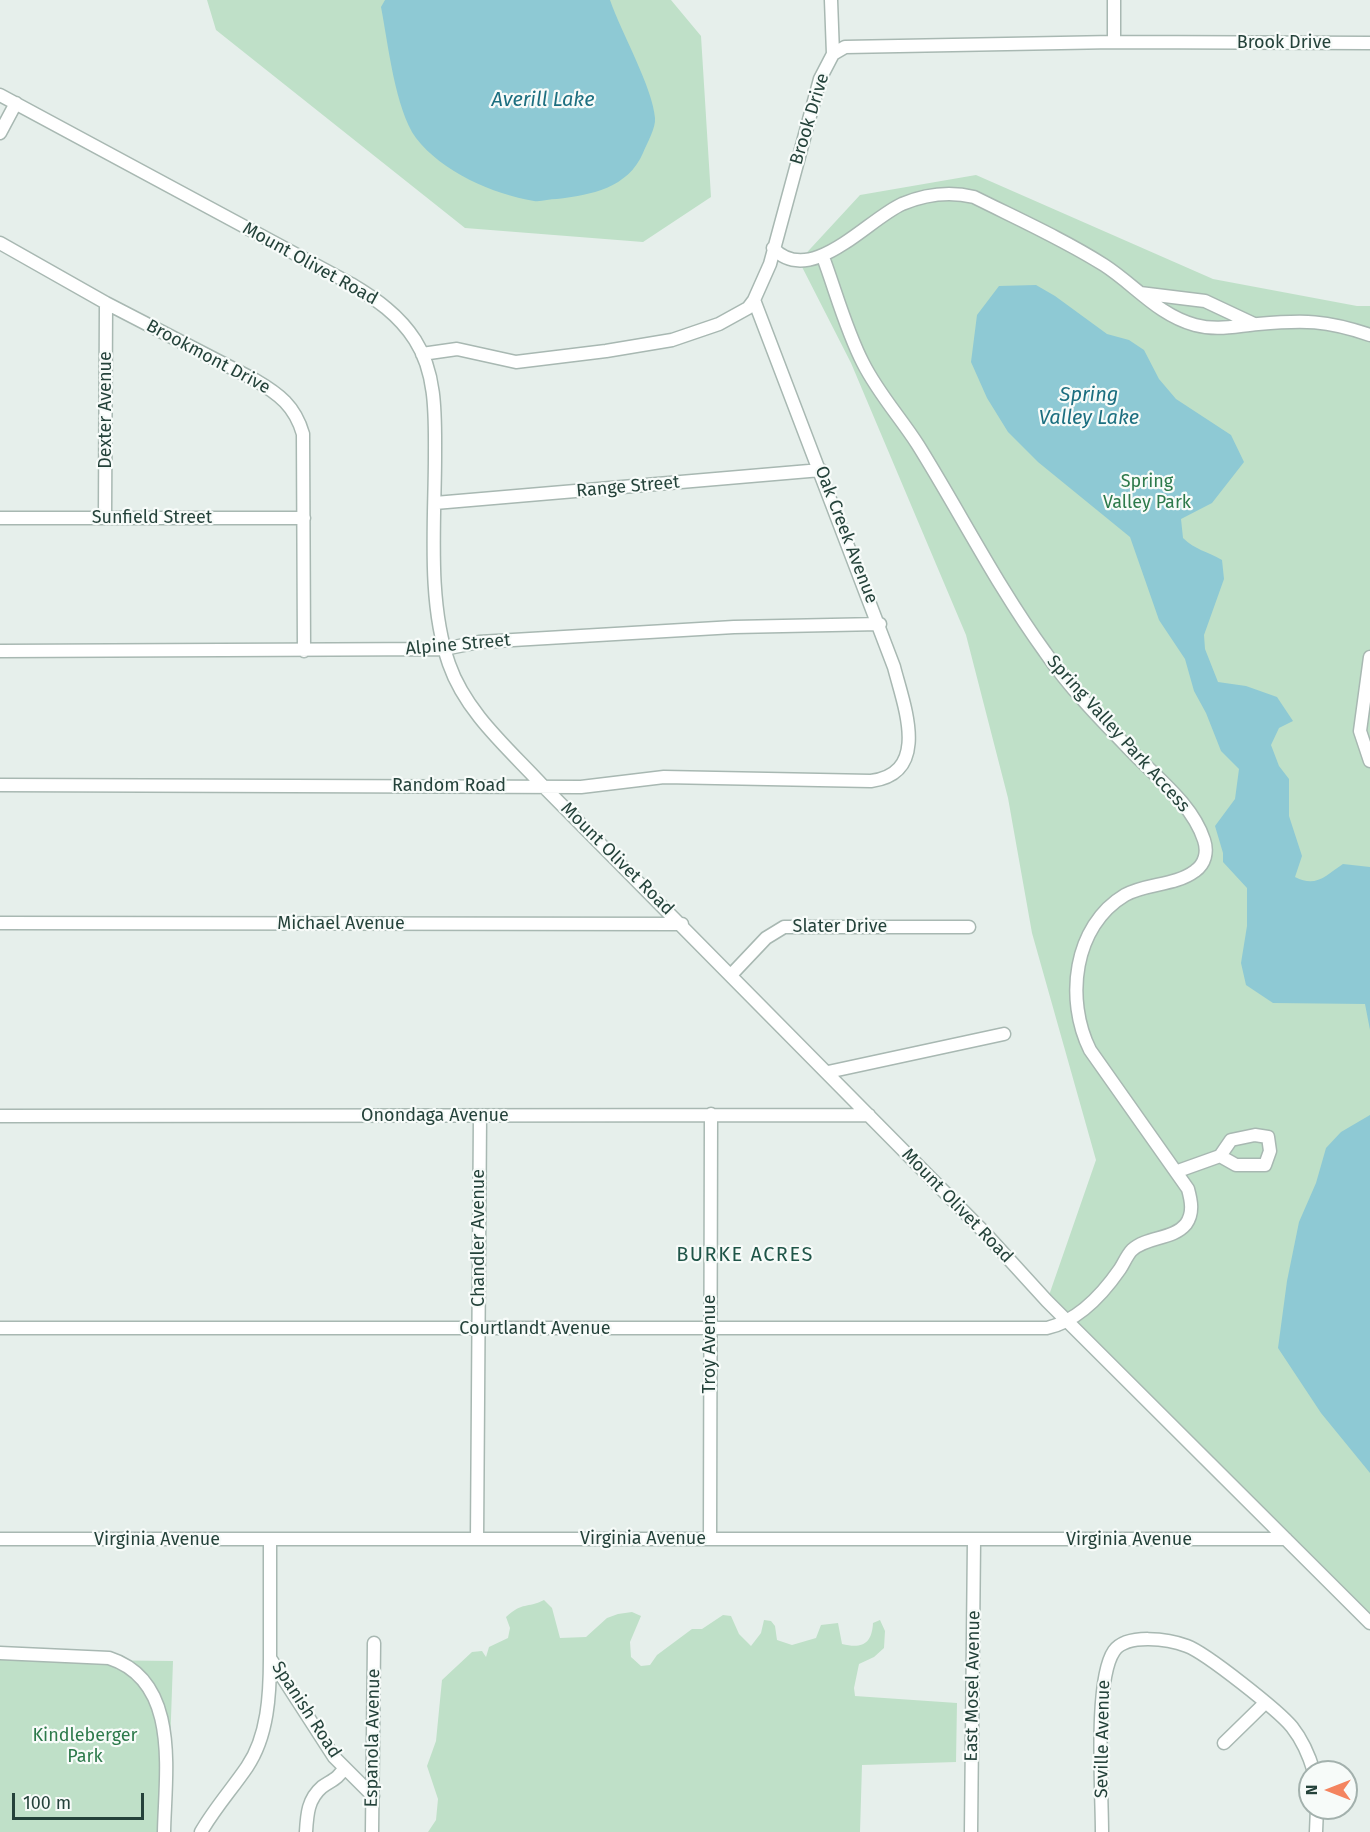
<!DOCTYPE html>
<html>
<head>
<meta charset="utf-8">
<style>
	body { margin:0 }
	#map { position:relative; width:1370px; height:1832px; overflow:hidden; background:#e6efeb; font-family:"Fira Sans",sans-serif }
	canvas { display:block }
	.north { position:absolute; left:1298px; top:1760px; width:60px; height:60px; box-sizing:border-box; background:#f7fbf9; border:2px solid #a3b1ad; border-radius:50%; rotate:270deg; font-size:16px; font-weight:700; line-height:24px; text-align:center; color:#24423a }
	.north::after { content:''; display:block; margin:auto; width:21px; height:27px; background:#f4845f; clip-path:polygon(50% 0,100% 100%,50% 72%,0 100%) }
	.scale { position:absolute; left:12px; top:1793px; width:132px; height:27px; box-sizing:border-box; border:3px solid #24423a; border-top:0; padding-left:8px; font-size:18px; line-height:21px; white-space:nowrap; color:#24423a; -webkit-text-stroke:4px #f7fbf9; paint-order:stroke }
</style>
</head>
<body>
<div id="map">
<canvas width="1370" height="1832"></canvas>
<div class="north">N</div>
<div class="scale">100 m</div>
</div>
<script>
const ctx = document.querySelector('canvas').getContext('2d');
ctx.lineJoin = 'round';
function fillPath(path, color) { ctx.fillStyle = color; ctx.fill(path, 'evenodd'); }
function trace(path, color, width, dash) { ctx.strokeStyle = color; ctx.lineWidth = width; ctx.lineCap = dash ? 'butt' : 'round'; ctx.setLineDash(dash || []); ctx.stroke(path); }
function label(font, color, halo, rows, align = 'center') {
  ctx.font = font + ' "Fira Sans",sans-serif'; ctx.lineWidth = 4.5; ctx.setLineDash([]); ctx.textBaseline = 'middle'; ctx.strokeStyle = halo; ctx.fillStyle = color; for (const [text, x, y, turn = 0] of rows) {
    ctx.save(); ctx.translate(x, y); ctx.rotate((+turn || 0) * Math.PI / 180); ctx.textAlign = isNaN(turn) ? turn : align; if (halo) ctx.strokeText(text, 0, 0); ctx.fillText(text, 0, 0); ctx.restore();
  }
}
const green = new Path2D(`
	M207 0H671L701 36 711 197 643 242 465 228 216 30Z
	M976 175 1213 279 1357 306H1370V1623L1047 1301 1096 1160 1032 933 1008 798 966 635 851 363 799 261 860 195Z
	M544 1600 552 1608 560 1638 586 1637 607 1618 618 1614 632 1612 641 1616 630 1642 631 1657 641 1666 650 1665 657 1655 692 1629H702L723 1615 731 1616 739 1634 751 1646 761 1633 764 1620 771 1621 775 1626 777 1640 792 1645 816 1638 821 1625 838 1623 842 1644C862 1649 872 1644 873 1623L880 1620 885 1631 884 1648 874 1657 859 1664 854 1688 855 1696 957 1703 956 1762 862 1765 860 1832H428L436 1820 438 1799 427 1766 436 1741 442 1680 472 1652 482 1651 486 1657 489 1647 508 1638 510 1628 506 1617C524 1601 526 1609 544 1600Z
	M0 1659 173 1661 167 1832H0Z`);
const water = new Path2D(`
	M385 0H610C621 32 653 88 655 118 656 128 647 143 643 153 628 188 591 195 557 199 549 199 541 202 534 201 493 194 442 172 416 138 395 109 388 43 381 7Z
	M1036 285 1055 296 1107 334 1129 340 1144 350 1159 379 1176 399 1231 435 1244 462 1212 503 1181 519 1183 538C1195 550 1207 551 1222 560L1224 579 1204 635 1205 649 1218 682 1246 686 1277 697 1293 721 1279 728 1271 745 1279 766 1289 779V816L1302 856 1295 877C1316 888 1325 876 1343 864L1370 867V1030L1365 1004 1273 1003 1246 985 1241 963 1247 926V888L1223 862V853L1215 826 1235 799 1239 769 1221 751 1206 713 1194 691 1185 659 1159 620 1130 537 1038 462 1008 432 987 398 971 362 977 315 999 286Z
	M1370 1115V1473L1321 1413 1278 1348 1287 1281 1299 1222 1316 1183 1326 1148 1341 1132Z`);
const minor = new Path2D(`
	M831 0 833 54
	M1114 0V42
	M0 95 351 284C376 299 399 315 415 340 437 374 435 418 435 456 435 522 427 601 449 664 466 713 509 749 543 786L985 1233 1047 1301 1370 1623
	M0 133 16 103
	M0 243 106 303 255 380C279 394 295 406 303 434L304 651
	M773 248C810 288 867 220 902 204 926 194 949 191 974 197 1018 219 1063 239 1104 265 1135 285 1158 315 1195 325 1217 331 1235 326 1258 324 1304 320 1326 320 1370 335
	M1140 293 1205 301 1254 324
	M422 354 457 349 516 362 606 351 672 340 719 324 748 308 754 300 770 264 820 79 833 54 845 47 1114 42 1370 43
	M435 503 821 470
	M105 517 106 303
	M0 518H304
	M0 651 444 649 479 642 734 627 880 624
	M1370 657 1360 731 1370 761
	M0 785 581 787 664 777 871 781C931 773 904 706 894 667L754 300
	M0 923 682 924
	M731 975 766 938 784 927H969
	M828 1072 1004 1034
	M0 1116 869 1115
	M1178 1171 1220 1156 1231 1140 1255 1135 1268 1137 1270 1151 1265 1165H1236L1220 1156
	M0 1328H1047C1078 1321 1102 1295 1120 1269 1124 1263 1127 1255 1132 1250 1147 1236 1173 1240 1186 1224 1194 1213 1191 1200 1188 1189L1090 1050C1065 1000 1073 926 1125 895 1146 883 1175 886 1195 871 1205 864 1208 852 1204 840 1193 806 1161 781 1136 756 1104 723 1071 690 1045 652 997 586 961 514 918 445 900 417 878 393 863 363 846 330 836 292 823 257
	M710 1538 711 1114
	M0 1539H1286
	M477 1539 480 1116
	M270 1540V1658L334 1757 373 1796
	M0 1653 109 1658C181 1681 165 1774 164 1832
	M1224 1743 1265 1703
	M201 1832C214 1809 232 1789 247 1767 268 1736 270 1694 270 1658
	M306 1832C307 1814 308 1799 322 1787 332 1780 338 1779 344 1768
	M372 1832 374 1643
	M971 1832 974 1541
	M1102 1832C1102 1792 1094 1680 1114 1651 1127 1633 1169 1639 1187 1646 1206 1653 1279 1711 1292 1727 1303 1741 1309 1755 1314 1772
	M1316 1832 1317 1808`);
const streetNames = [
	["Brook Drive",1284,43],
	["Brook Drive",810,119,-73],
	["Mount Olivet Road",310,264,29],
	["Brookmont Drive",208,357,28],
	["Dexter Avenue",106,410,-90],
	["Range Street",628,487,-5],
	["Sunfield Street",152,518],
	["Oak Creek Avenue",846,535,69],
	["Alpine Street",458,645,-5],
	["Spring Valley Park Access",1118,734,48],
	["Random Road",449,786],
	["Mount Olivet Road",617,859,45],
	["Michael Avenue",341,924],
	["Slater Drive",840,927],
	["Onondaga Avenue",435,1116],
	["Mount Olivet Road",957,1206,46],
	["Chandler Avenue",479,1238,-90],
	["Courtlandt Avenue",535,1329],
	["Troy Avenue",710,1344,-90],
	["Virginia Avenue",643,1539],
	["Virginia Avenue",157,1540],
	["Virginia Avenue",1129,1540],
	["East Mosel Avenue",973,1686,-89],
	["Spanish Road",306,1710,57],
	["Espanola Avenue",373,1738,-89],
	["Seville Avenue",1103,1739,-89]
];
const parkNames = [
	["Spring",1147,482],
	["Valley Park",1147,503],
	["Kindleberger",85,1736],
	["Park",85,1757]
];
const waterNames = [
	["Averill Lake",543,100],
	["Spring",1089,395],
	["Valley Lake",1089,418]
];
const neighbourhoodNames = [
	["BURKE ACRES",745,1255]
];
fillPath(green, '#bfe0c8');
fillPath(water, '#8ec9d4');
trace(minor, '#a8b8b2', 15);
trace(minor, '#fff', 12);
label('18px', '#24423a', '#f7fbf9', streetNames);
label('18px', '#2d7a4b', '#f7fbf9', parkNames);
label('italic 20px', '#1c6f80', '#f7fbf9', waterNames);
ctx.letterSpacing = '1.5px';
label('20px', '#1f5548', '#f7fbf9', neighbourhoodNames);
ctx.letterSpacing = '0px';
</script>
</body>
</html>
